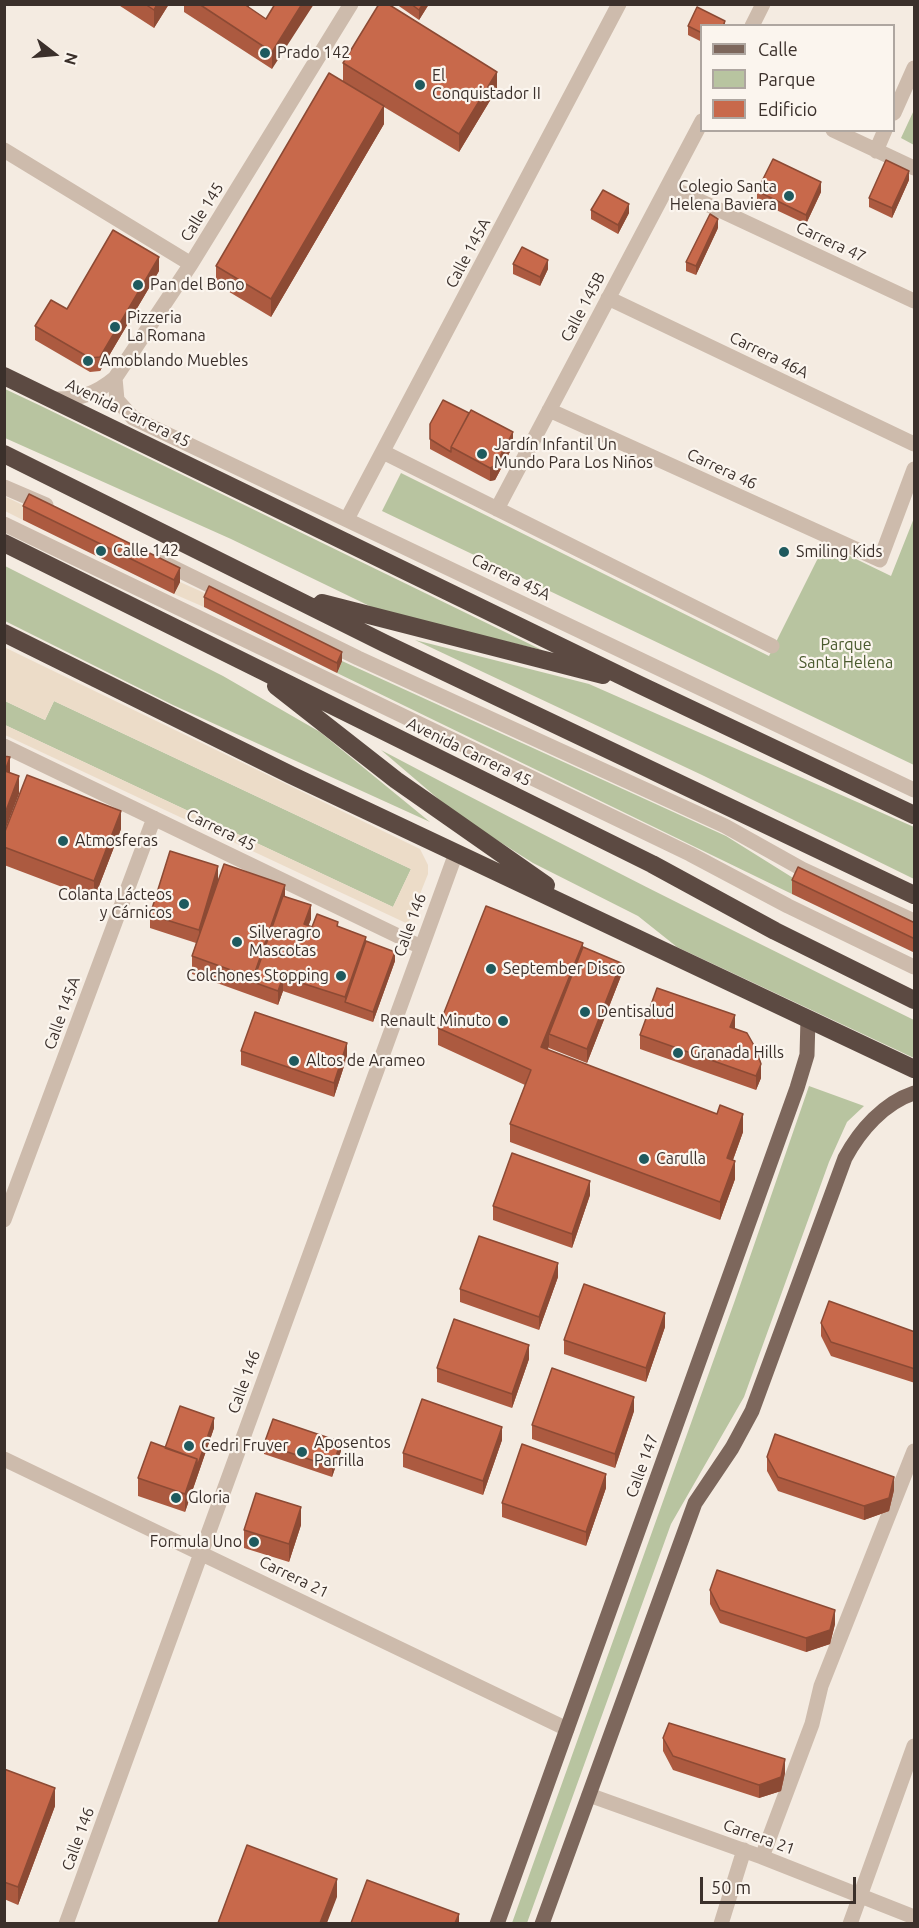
<!DOCTYPE html>
<html>
<head>
<meta charset="utf-8">
<style>
	body { margin:0 }
	#map { position:relative; width:919px; height:1928px; overflow:hidden; background:#f4ebe1; font-family:Ubuntu,sans-serif }
	canvas { display:block }
	.frame { position:absolute; inset:0; border:6px solid #3b302b; pointer-events:none }
	.legend { position:absolute; left:700px; top:24px; width:195px; height:108px; box-sizing:border-box; background:#fbf5ee; border:2px solid #aea6a0; margin:0; padding:8px 10px; list-style:none; font-size:18px; color:#3b302b }
	.legend li { display:flex; align-items:center; gap:12px; height:30px }
	.legend b { width:30px; border:2px solid #aea6a0 }
	.north { position:absolute; left:24px; top:24px; width:60px; height:60px; -webkit-text-stroke:4px #fbf5ee; paint-order:stroke; rotate:106deg; font-size:16px; font-weight:700; line-height:24px; text-align:center; color:#3b302b }
	.north::after { content:''; display:block; margin:auto; width:21px; height:27px; background:#3b302b; clip-path:polygon(50% 0,100% 100%,50% 72%,0 100%) }
	.scale { position:absolute; left:700px; top:1877px; width:156px; height:27px; box-sizing:border-box; border:3px solid #3b302b; border-top:0; padding-left:8px; font-size:18px; line-height:21px; white-space:nowrap; color:#3b302b; -webkit-text-stroke:4px #fbf5ee; paint-order:stroke }
</style>
</head>
<body>
<div id="map">
<canvas width="919" height="1928"></canvas>
<div class="frame"></div>
<ul class="legend">
<li><b style="height:8px;background:#7d675c"></b>Calle</li>
<li><b style="height:16px;background:#b8c4a0"></b>Parque</li>
<li><b style="height:16px;background:#c8694b"></b>Edificio</li>
</ul>
<div class="north">N</div>
<div class="scale">50 m</div>
</div>
<script>
const ctx = document.querySelector('canvas').getContext('2d');
ctx.lineJoin = 'round';
function fillPath(path, color) { ctx.fillStyle = color; ctx.fill(path, 'evenodd'); }
function trace(path, color, width, dash) { ctx.strokeStyle = color; ctx.lineWidth = width; ctx.lineCap = dash ? 'butt' : 'round'; ctx.setLineDash(dash || []); ctx.stroke(path); }
function label(font, color, halo, rows, align = 'center') {
  ctx.font = font + ' Ubuntu,sans-serif'; ctx.lineWidth = 4.5; ctx.setLineDash([]); ctx.textBaseline = 'middle'; ctx.strokeStyle = halo; ctx.fillStyle = color; for (const [text, x, y, turn = 0] of rows) {
    ctx.save(); ctx.translate(x, y); ctx.rotate((+turn || 0) * Math.PI / 180); ctx.textAlign = isNaN(turn) ? turn : align; if (halo) ctx.strokeText(text, 0, 0); ctx.fillText(text, 0, 0); ctx.restore();
  }
}
const green = new Path2D(`
	M914 110V145L901 138Z
	M5 389 41 406 542 650 382 612 231 539 5 438Z
	M401 473 769 656 825 544 891 576 914 518V765L382 511Z
	M5 566 223 676 320 732 430 822 173 705 5 621Z
	M415 640 589 684 914 827V879L702 775Z
	M342 661 726 836 798 881 792 894 337 673Z
	M5 701 45 720 54 701 411 869 393 907 5 725Z
	M381 750C557 843 735 932 914 1020V1058L677 947 638 916 533 863 456 814Z
	M809 1086 864 1106 847 1122 829 1162 744 1397 671 1524 527 1923H512L734 1303Z`);
const plaza = new Path2D(`
	M4 496 29 508 23 520 5 511Z
	M180 582 209 595 204 607 174 594Z
	M4 647 420 849 428 865V874L408 924 5 735V725L393 907 411 869 54 701 45 720 5 701Z`);
const minor = new Path2D(`
	M752 26 763 4
	M894 113 914 68
	M833 130 914 168
	M4 150 191 264
	M876 151 885 130
	M668 186 914 301
	M608 298 914 444
	M115 378 117 400 133 418 914 790
	M53 399C78 400 96 394 115 378L191 264 351 4
	M549 410 880 560 914 469
	M383 452 772 646
	M4 487 46 505
	M497 509 702 121
	M347 519 619 4
	M4 524 690 854 788 906 914 967
	M162 562 358 658 725 826 802 869 914 921
	M4 746 421 947
	M4 1220 154 818
	M4 1459 567 1729
	M589 1795 762 1857 914 1917
	M762 1857 812 1724 821 1686 914 1451
	M66 1924 456 853
	M721 1924 744 1850
	M850 1924 914 1746`);
const major = new Path2D(`
	M497 1924 797 1088 807 1055 808 1019
	M542 1924 695 1503 732 1448 752 1411 845 1158C860 1130 884 1103 914 1093`);
const highway = new Path2D(`
	M4 376 640 685 914 815
	M4 454 386 644 914 895
	M4 543 652 864 775 931 914 1000
	M322 603 603 675
	M4 633 291 775 914 1069
	M276 686 396 780 546 885`);
const wall = new Path2D(`
	M117 4H169L154 28Z
	M184 4H249V8L266 19 275 4 272 69 184 12Z
	M396 4H429L419 20Z
	M697 7 725 21V26H702V42L688 35V26Z
	M343 63 497 89 459 152 384 107V124L271 317 216 284V266L343 81Z
	M909 180 892 218 869 207V198Z
	M757 191 821 192 806 224 757 201Z
	M591 210 629 213 618 234 591 219Z
	M718 228 696 275 686 271V262Z
	M513 264 548 269 540 286 513 274Z
	M159 271 100 371 90 372 35 340V326L67 309Z
	M430 424 513 446 495 480 490 481 430 449Z
	M23 506 180 582 174 594 23 520Z
	M204 597 342 661 337 673 204 607Z
	M121 829 94 899 4 865V834Z
	M218 880 285 896 311 919 308 926 312 927H338L366 941 395 961 373 1022 283 991 278 1005 192 974V956L196 943 150 928V915Z
	M792 880 915 923V953L792 894Z
	M583 947 621 976 587 1063 549 1048V1046L548 1050 743 1132 733 1160 735 1179 720 1220 510 1142V1124L525 1085 438 1045V1028Z
	M735 1029 761 1078 756 1090 640 1049V1035Z
	M241 1051 347 1057 334 1097 241 1065Z
	M590 1195 572 1248 493 1220V1206Z
	M558 1277 539 1330 460 1302V1289Z
	M821 1323 915 1332V1383L831 1356 821 1336Z
	M665 1327 646 1382 564 1354V1340Z
	M529 1359 512 1408 437 1382V1368Z
	M634 1411 615 1468 532 1439V1425Z
	M214 1428 185 1512 138 1496V1478L165 1448Z
	M502 1440 483 1495 403 1467V1453Z
	M264 1444 341 1451 332 1477 264 1454Z
	M767 1457 894 1490 889 1511 864 1520 778 1491 767 1471Z
	M606 1488 586 1546 502 1517V1503Z
	M301 1525 289 1562 244 1548V1530Z
	M710 1590 835 1624 830 1644 806 1652 720 1623 710 1604Z
	M663 1738 785 1773 781 1791 759 1798 673 1770 663 1751Z
	M4 1769 55 1806 18 1905 4 1899Z`);
const shadedWall = new Path2D(`
	M157 4H169L154 28V10Z
	M302 4H314L272 69V52Z
	M423 4H429L419 20V10Z
	M497 72V89L459 152V134Z
	M384 106V124L271 317V299Z
	M909 171V180L892 218V208Z
	M821 182V192L806 224V215Z
	M629 204V213L618 234V225Z
	M718 219V228L696 275V266Z
	M159 257V271L100 371V357Z
	M548 260V269L540 286V277Z
	M513 432V446L495 480 490 481V468Z
	M180 568V582L174 594V580Z
	M342 652V661L337 673V663Z
	M10 757V775L5 771Z
	M19 776V794L4 833V816Z
	M121 811V829L94 899V881Z
	M218 866V880L199 943V930Z
	M285 885V903L253 982V996V978Z
	M311 905V919L304 938V924Z
	M366 937V951L345 1002V1011V997Z
	M583 943V961L549 1034V1046L541 1065V1047Z
	M395 952V961L373 1022V1012Z
	M621 963V976L587 1063V1049Z
	M283 977V991L278 1005V991Z
	M735 1015V1029L730 1027Z
	M347 1043V1057L334 1097V1083Z
	M761 1064V1078L756 1090V1076Z
	M743 1114V1132L727 1176V1158Z
	M735 1161V1179L720 1220V1202Z
	M590 1181V1195L572 1248V1234Z
	M558 1263V1277L539 1330V1317Z
	M665 1313V1327L646 1382V1368Z
	M529 1345V1359L512 1408V1394Z
	M634 1397V1411L615 1468V1454Z
	M214 1418V1428L185 1512V1494L197 1459Z
	M502 1427V1440L483 1495V1481Z
	M341 1442V1451L332 1477V1467Z
	M606 1474V1488L586 1546V1532Z
	M894 1477V1490L889 1511 864 1520V1506Z
	M301 1507V1525L289 1562V1544Z
	M835 1610V1624L830 1644 806 1652V1638Z
	M785 1759V1773L781 1791 759 1798V1785Z
	M55 1788V1806L18 1905V1887Z
	M337 1879V1897L327 1923H320Z
	M459 1914V1923H455Z`);
const building = new Path2D(`
	M145 4H157L154 10Z
	M199 4H244L266 19 275 4H302L272 52Z
	M379 4H388L497 72 459 134 343 63Z
	M411 4H423L419 10Z
	M697 7 725 21 723 26H702V33L688 26Z
	M329 73 384 106 271 299 216 266Z
	M773 159 821 182 806 215 757 191Z
	M886 160 909 171 892 208 869 198Z
	M603 190 629 204 618 225 591 210Z
	M710 214 718 219 696 266 686 262Z
	M113 230 159 257 100 357 90 358 35 326 51 300 67 309Z
	M522 247 548 260 540 277 513 264Z
	M443 400 469 413 451 447V452L430 439V424Z
	M471 410 513 432 495 466 490 468 451 447Z
	M29 494 180 568 174 580 23 506Z
	M209 586 342 652 337 663 204 597Z
	M4 756 10 757 5 771 19 776 4 816Z
	M27 775 121 811 94 881 4 847V834Z
	M170 851 218 866 199 930 150 915Z
	M224 864 285 885 253 978 192 956Z
	M798 867 915 923V939L792 880Z
	M283 896 311 905 304 924 312 927 317 914 338 922 337 926 366 937 345 997 283 977 278 991 253 982Z
	M486 906 583 943 541 1047 717 1114 720 1105 743 1114 727 1158 735 1161 720 1202 510 1124 531 1070 438 1028Z
	M366 941 395 952 373 1012 345 1002Z
	M583 947 621 963 587 1049 549 1034Z
	M657 988 735 1015 730 1027 747 1033 756 1049 761 1064 756 1076 640 1035Z
	M255 1012 347 1043 334 1083 241 1051Z
	M512 1153 590 1181 572 1234 493 1206Z
	M479 1236 558 1263 539 1317 460 1289Z
	M584 1284 665 1313 646 1368 564 1340Z
	M829 1301 915 1332V1369L831 1342 821 1323Z
	M454 1319 529 1345 512 1394 437 1368Z
	M552 1368 634 1397 615 1454 532 1425Z
	M422 1399 502 1427 483 1481 403 1453Z
	M180 1406 214 1418 197 1467V1459L165 1448Z
	M273 1419 341 1442 332 1467 264 1444Z
	M775 1434 894 1477 889 1498 864 1506 778 1477 767 1457Z
	M151 1442 197 1459 185 1494 138 1478Z
	M522 1444 606 1474 586 1532 502 1503Z
	M256 1493 301 1507 289 1544 244 1530Z
	M717 1570 835 1610 830 1630 806 1638 720 1610 710 1590Z
	M669 1723 785 1759 781 1777 759 1785 673 1756 663 1738Z
	M4 1769 55 1788 18 1887 4 1882Z
	M247 1845 337 1879 320 1923H218Z
	M367 1880 459 1914 455 1923H351Z`);
const markers = [
	[265,53,6,"#1f5a5e"],
	[420,85,6,"#1f5a5e"],
	[789,196,6,"#1f5a5e"],
	[138,285,6,"#1f5a5e"],
	[115,327,6,"#1f5a5e"],
	[88,361,6,"#1f5a5e"],
	[482,454,6,"#1f5a5e"],
	[101,551,6,"#1f5a5e"],
	[784,552,6,"#1f5a5e"],
	[63,841,6,"#1f5a5e"],
	[184,904,6,"#1f5a5e"],
	[237,942,6,"#1f5a5e"],
	[491,969,6,"#1f5a5e"],
	[341,976,6,"#1f5a5e"],
	[585,1012,6,"#1f5a5e"],
	[503,1021,6,"#1f5a5e"],
	[678,1053,6,"#1f5a5e"],
	[294,1061,6,"#1f5a5e"],
	[644,1159,6,"#1f5a5e"],
	[189,1446,6,"#1f5a5e"],
	[302,1452,6,"#1f5a5e"],
	[176,1498,6,"#1f5a5e"],
	[254,1542,6,"#1f5a5e"]
];
const poiNames = [
	["Prado 142",277,53],
	["El",432,76],
	["Conquistador II",432,94],
	["Colegio Santa",777,187,"right"],
	["Helena Baviera",777,205,"right"],
	["Pan del Bono",150,285],
	["Pizzeria",127,318],
	["La Romana",127,336],
	["Amoblando Muebles",100,361],
	["Jardín Infantil Un",494,445],
	["Mundo Para Los Niños",494,463],
	["Calle 142",113,551],
	["Smiling Kids",796,552],
	["Atmosferas",75,841],
	["Colanta Lácteos",172,895,"right"],
	["y Cárnicos",172,913,"right"],
	["Silveragro",249,933],
	["Mascotas",249,951],
	["September Disco",503,969],
	["Colchones Stopping",329,976,"right"],
	["Dentisalud",597,1012],
	["Renault Minuto",491,1021,"right"],
	["Granada Hills",690,1053],
	["Altos de Arameo",306,1061],
	["Carulla",656,1159],
	["Aposentos",314,1443],
	["Parrilla",314,1461],
	["Cedri Fruver",201,1446],
	["Gloria",188,1498],
	["Formula Uno",242,1542,"right"]
];
const streetNames = [
	["Calle 145",202,212,-58],
	["Carrera 47",831,242,25],
	["Calle 145A",468,253,-62],
	["Calle 145B",583,307,-62],
	["Carrera 46A",769,355,26],
	["Avenida Carrera 45",128,413,26],
	["Carrera 46",722,469,25],
	["Carrera 45A",511,577,26],
	["Avenida Carrera 45",469,752,26],
	["Carrera 45",221,830,26],
	["Calle 146",410,925,-70],
	["Calle 145A",62,1013,-70],
	["Calle 146",244,1382,-70],
	["Calle 147",642,1466,-70],
	["Carrera 21",294,1577,26],
	["Carrera 21",759,1837,20],
	["Calle 146",78,1839,-70]
];
const parkNames = [
	["Parque",846,645],
	["Santa Helena",846,663]
];
fillPath(green, '#b8c4a0');
fillPath(plaza, '#ecdcc8');
trace(minor, '#cdbbac', 15);
trace(major, '#7d675c', 15);
trace(highway, '#5c4a42', 18);
fillPath(wall, '#ac5a40');
fillPath(shadedWall, '#8c4a34');
fillPath(building, '#c8694b');
trace(building, '#8c4a34', 1.5);
for (const [x, y, r, color] of markers) { const dot = new Path2D(); dot.arc(x, y, r, 0, 2 * Math.PI); ctx.fillStyle = color; ctx.fill(dot); trace(dot, '#fbf5ee', 2); }
label('16px', '#3b302b', '#fbf5ee', poiNames, 'left');
label('16px', '#3b302b', '#fbf5ee', streetNames);
label('16px', '#4a5a2e', '#fbf5ee', parkNames);
</script>
</body>
</html>
